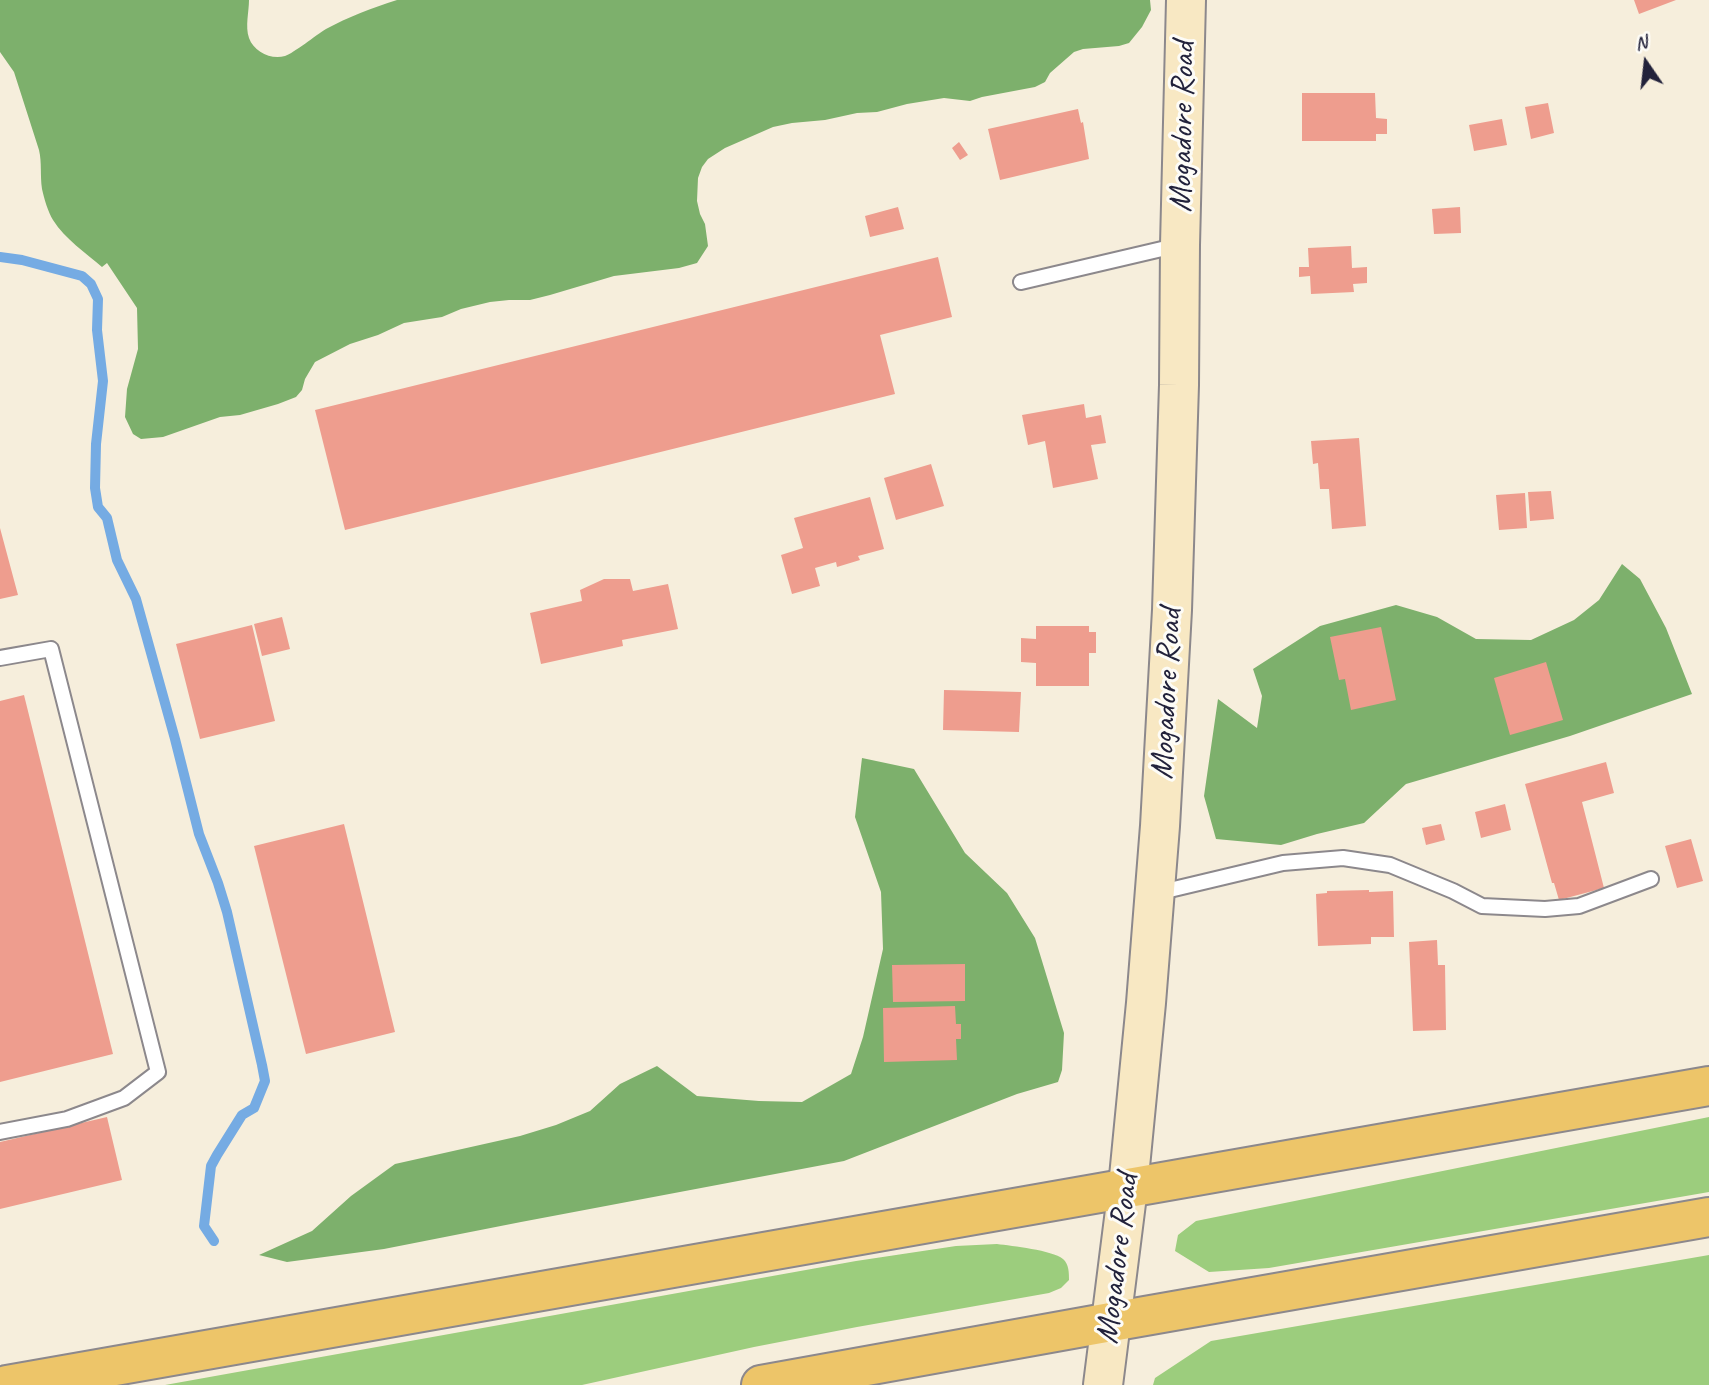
<!DOCTYPE html>
<html>
<head>
<meta charset="utf-8">
<style>
	body { margin:0 }
	#map { position:relative; width:1709px; height:1385px; overflow:hidden; background:#f6eedc; font-family:Caveat,sans-serif }
	canvas { display:block }
	.north { position:absolute; left:1611px; top:28px; width:70px; height:70px; -webkit-text-stroke:5px #fdfcf7; paint-order:stroke; rotate:346deg; font-size:19px; font-weight:700; line-height:28px; text-align:center; color:#22223b }
	.north::after { content:''; display:block; margin:auto; width:24px; height:32px; background:#22223b; clip-path:polygon(50% 0,100% 100%,50% 72%,0 100%) }
</style>
</head>
<body>
<div id="map">
<canvas width="1709" height="1385"></canvas>
<div class="north">N</div>
</div>
<script>
const ctx = document.querySelector('canvas').getContext('2d');
ctx.lineJoin = 'round';
function fillPath(path, color) { ctx.fillStyle = color; ctx.fill(path, 'evenodd'); }
function trace(path, color, width, dash) { ctx.strokeStyle = color; ctx.lineWidth = width; ctx.lineCap = dash ? 'butt' : 'round'; ctx.setLineDash(dash || []); ctx.stroke(path); }
function label(font, color, halo, rows, align = 'center') {
  ctx.font = font + ' Caveat,sans-serif'; ctx.lineWidth = 6; ctx.setLineDash([]); ctx.textBaseline = 'middle'; ctx.strokeStyle = halo; ctx.fillStyle = color; for (const [text, x, y, turn = 0] of rows) {
    ctx.save(); ctx.translate(x, y); ctx.rotate((+turn || 0) * Math.PI / 180); ctx.textAlign = isNaN(turn) ? turn : align; if (halo) ctx.strokeText(text, 0, 0); ctx.fillText(text, 0, 0); ctx.restore();
  }
}
const green = new Path2D(`
	M1709 1117V1192L1269 1268 1209 1272 1175 1251 1178 1235 1196 1221Z
	M997 1244C1012 1246 1052 1250 1063 1259 1069 1264 1069 1273 1069 1280L1061 1288 1049 1293 857 1327 754 1347 582 1385H165L856 1261 956 1246Z
	M1709 1255V1385H1153L1155 1378 1211 1341Z`);
const forest = new Path2D(`
	M0 0H249C249 12 245 26 249 38 254 52 271 60 285 56 294 53 316 35 326 29 348 17 372 8 397 0H1150L1151 10 1142 27 1129 43 1119 46 1083 49 1074 52 1050 73 1045 82 1035 87 982 97 970 101 944 98 907 104 877 112 857 113 825 120 792 123 773 127 725 148 708 159 702 167 698 178 697 201 700 214 705 224 708 246 697 263 679 268 614 276 550 295 530 300H509L490 302 461 309 442 317 404 323 378 335 350 344 315 362 305 379 302 390 296 397 278 404 240 415 220 417 163 437 141 439 133 434 125 417 127 389 138 349 137 308 107 263 102 267C86 253 65 239 53 220 48 212 44 198 42 189 40 175 42 163 39 150L14 72 0 52Z
	M1622 564 1640 579 1666 628 1692 694 1570 736 1406 784 1364 823 1317 834 1281 845 1216 839 1204 796 1218 699 1257 728 1262 696 1253 669 1320 626 1396 605 1437 617 1476 639 1531 640 1574 620 1599 600Z
	M862 758 914 769 965 853 1007 893 1035 938 1064 1033 1062 1070 1058 1082 1017 1094 844 1161 521 1222 384 1249 287 1262 259 1255 312 1231 351 1196 395 1164 520 1136 556 1125 590 1111 620 1084 657 1066 697 1096 759 1101 802 1102 851 1074 863 1037 883 949 881 892 855 817Z`);
const stream = new Path2D(`
	M0 257 22 260 82 276 91 284 98 299 97 330 103 381 96 444 95 488 98 507 107 518 117 560 136 599 175 739 199 834 218 883 227 912 262 1065 265 1081 254 1108 242 1115 217 1155 211 1166 204 1226 214 1241`);
const building = new Path2D(`
	M1634 0H1676L1639 14Z
	M1302 93H1375L1376 118 1387 119V134H1376V141H1302Z
	M1548 103 1554 133 1531 139 1525 107Z
	M1078 109 1081 123 1083 122 1089 159 1000 180 988 129Z
	M1502 119 1507 145 1474 151 1469 125Z
	M959 142 968 155 960 160 952 148Z
	M898 207 904 229 870 237 865 216Z
	M1460 207 1461 233 1434 234 1432 209Z
	M1351 246 1352 268 1367 267V283L1353 284 1354 292 1311 294 1310 276 1299 277V267H1309L1308 248Z
	M938 257 952 317 880 335 895 394 345 530 315 410Z
	M1084 404 1086 418 1101 415 1106 443 1091 445 1098 479 1053 488 1045 441 1028 445 1022 415Z
	M1359 438 1366 526 1332 529 1329 489H1320L1318 463 1313 464 1311 441Z
	M931 464 944 506 896 520 884 478Z
	M1551 491 1554 519 1530 521 1528 492Z
	M1525 493 1527 528 1499 530 1496 495Z
	M870 497 884 549 858 556 860 560 837 567 836 562 815 568 820 586 792 594 781 555 803 548 794 518Z
	M0 528 18 595 0 599Z
	M604 579H630L633 591 668 584 678 629 622 640 623 646 541 664 530 613 582 601 580 590Z
	M282 617 290 649 262 656 254 624Z
	M252 625 275 721 200 739 176 644Z
	M1036 626H1089V632H1096V653H1089V686H1036V663L1021 662V638L1036 639Z
	M1381 627 1396 700 1351 710 1345 679 1339 680 1330 637Z
	M1546 662 1563 720 1510 735 1494 678Z
	M944 690 1021 692 1019 732 943 730Z
	M24 695 113 1054 0 1082V701Z
	M1606 762 1614 793 1582 802 1604 888 1559 900 1554 883H1552L1525 784Z
	M1505 804 1511 830 1481 838 1475 812Z
	M344 824 395 1032 306 1054 254 846Z
	M1441 824 1445 840 1426 845 1422 828Z
	M1691 839 1703 881 1677 888 1665 846Z
	M1369 890V892L1393 891 1394 937H1371V944L1318 946 1316 894 1327 893V891Z
	M1437 940 1438 965H1445L1446 1030 1413 1031 1409 942Z
	M965 964V1001L893 1002 892 965Z
	M955 1006 956 1024H961V1039H956L957 1060 884 1062 883 1008Z
	M107 1117 122 1180 0 1209V1142Z`);
const lane = new Path2D(`
	M1021 282 1179 245
	M0 658 51 649 158 1072 124 1098 67 1119 0 1132
	M1157 893 1283 863 1343 858 1390 865 1453 891 1482 906 1545 909 1579 906 1651 879`);
const secondary = new Path2D(`
	M1103 1385 1128 1187 1146 1003 1160 826 1172 610 1179 385 1180 245 1186 0`);
const primary = new Path2D(`
	M7 1385 1709 1086
	M761 1385 1111 1322 1709 1217`);
const streetNames = [
	["Mogadore Road",1183,127,-89],
	["Mogadore Road",1167,694,-87],
	["Mogadore Road",1118,1259,-83]
];
fillPath(green, '#9ccd7d');
fillPath(forest, '#7db06c');
trace(stream, '#75abe3', 10);
fillPath(building, '#ee9d8e');
trace(lane, '#8c888c', 18);
trace(secondary, '#8c888c', 42);
trace(primary, '#8c888c', 42);
trace(lane, '#fff', 14);
trace(secondary, '#f8e8c3', 38);
trace(primary, '#edc569', 38);
label('33px', '#22223b', '#fdfcf7', streetNames);
</script>
</body>
</html>
